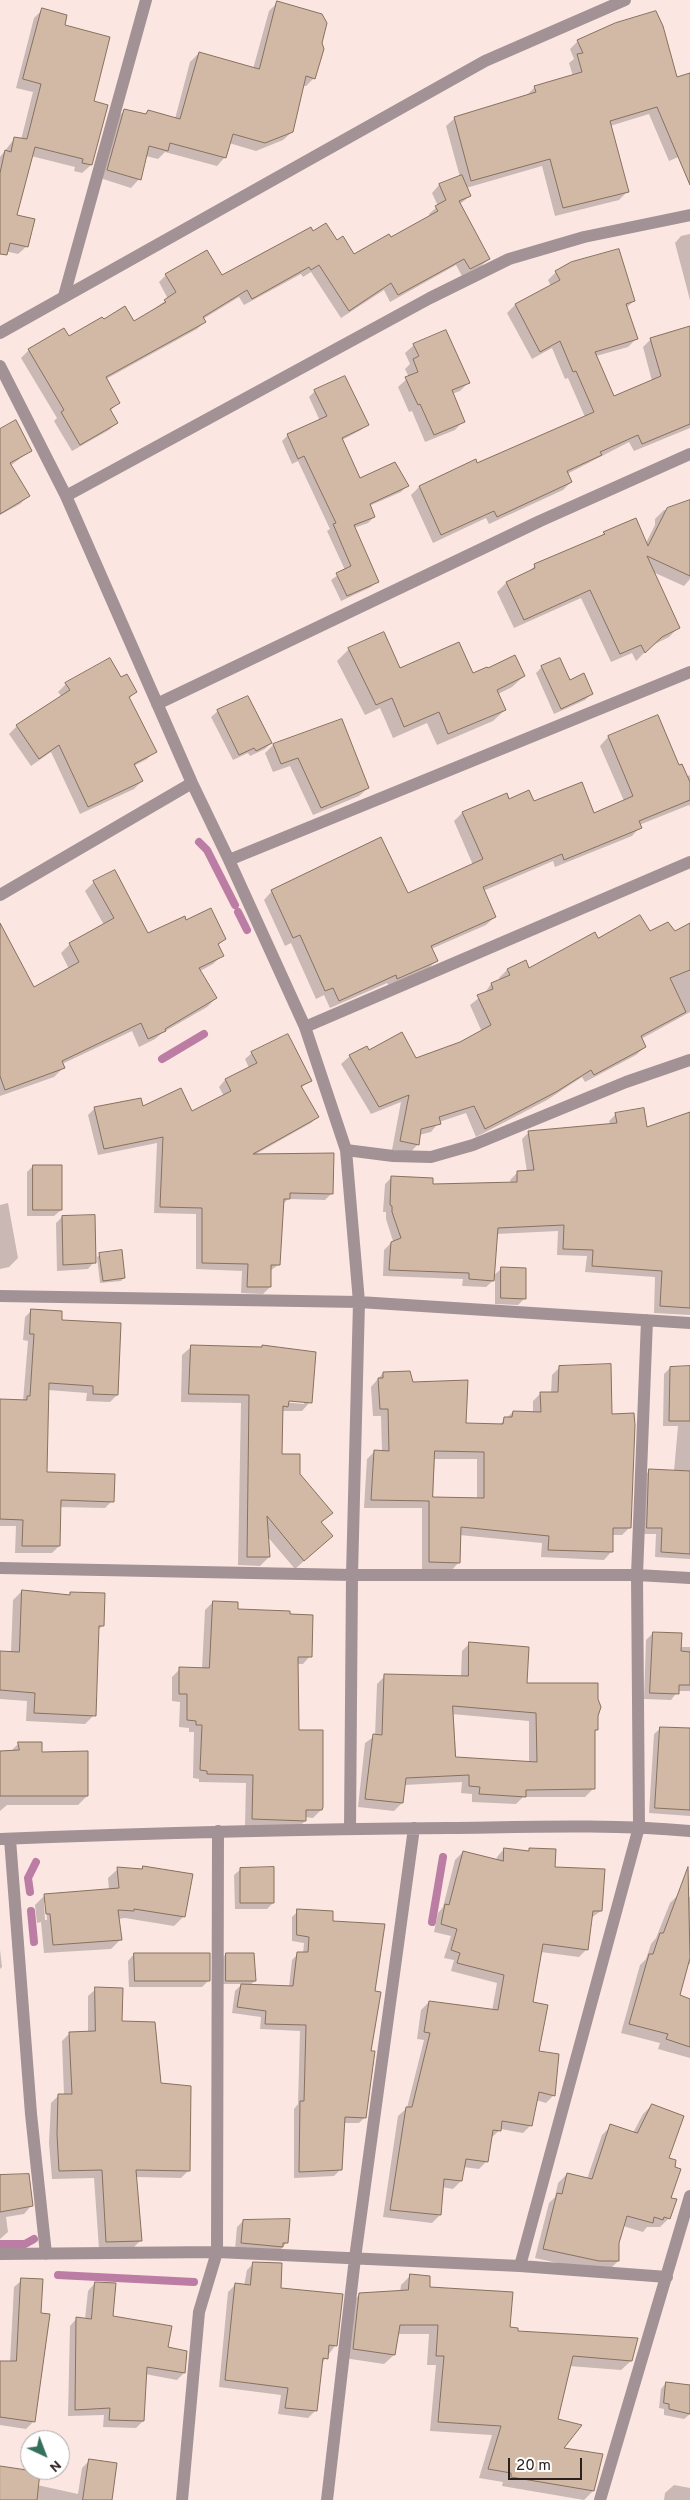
<!DOCTYPE html>
<html>
<head>
<meta charset="utf-8">
<style>
	body { margin:0 }
	#map { position:relative; width:690px; height:2500px; overflow:hidden; background:#fce6e1; font-family:Overpass,sans-serif }
	canvas { display:block }
	.north { position:absolute; left:20px; top:2430px; width:50px; height:50px; box-sizing:border-box; background:#fff; border:1px solid #aba6a5; border-radius:50%; rotate:137deg; font-size:14px; font-weight:700; line-height:20px; text-align:center; color:#2d211e }
	.north::after { content:''; display:block; margin:auto; width:18px; height:22px; background:#34705a; clip-path:polygon(50% 0,100% 100%,50% 72%,0 100%) }
	.scale { position:absolute; left:508px; top:2458px; width:74px; height:22px; box-sizing:border-box; border:2px solid #2d211e; border-top:0; padding-left:6px; font-size:15px; line-height:18px; white-space:nowrap; color:#2d211e; -webkit-text-stroke:4px #fff; paint-order:stroke }
</style>
</head>
<body>
<div id="map">
<canvas width="690" height="2500"></canvas>
<div class="north">N</div>
<div class="scale">20 m</div>
</div>
<script>
const ctx = document.querySelector('canvas').getContext('2d');
ctx.lineJoin = 'round';
function fillPath(path, color) { ctx.fillStyle = color; ctx.fill(path, 'evenodd'); }
function trace(path, color, width, dash) { ctx.strokeStyle = color; ctx.lineWidth = width; ctx.lineCap = dash ? 'butt' : 'round'; ctx.setLineDash(dash || []); ctx.stroke(path); }
const shadow = new Path2D(`
	M277 3 322 15 326 23 314 78 306 86H303L292 132 283 140 256 151 229 143 225 157 217 166 165 152 158 159 146 156 139 179 131 188 100 178 116 119 125 110 144 115 148 111 175 119 190 62 199 53 253 69 269 11Z
	M42 10 63 26 92 102 107 106 91 165 82 173 74 171 75 167 31 156 16 215 27 246 18 254 0 250V157L15 138 21 140 33 92 16 88 34 18Z
	M578 41 676 78 690 74V152L669 161 649 114 610 126 627 192 619 200 555 216 542 166 466 188 470 196 460 204 489 259 481 266 462 276 456 265 390 302 384 290 341 318 311 272 303 277 301 274 244 305 239 297 203 319 205 322 197 329 106 379 118 403 111 410 117 423 109 430 72 451 54 421 57 418 21 358 29 350 69 338 103 321 134 323 168 299 159 282 166 275 222 277 313 232 336 242 353 256 391 239 430 217 429 214 438 206 432 193 439 185 460 177 446 126 455 118 526 96 535 87 573 76 569 63 574 59 570 49Z
	M690 234V300L675 243 681 236Z
	M571 264 634 301 626 308 636 339 628 347 596 356 613 397 652 381 643 347 651 339 690 328V428L634 451 629 442 567 474 571 482 563 490 489 524 486 518 433 543 411 495 419 487 475 461 476 464 585 417 568 378 565 379 552 348 532 359 507 313 515 305 551 286 548 280 556 272Z
	M414 345 469 382 460 391 452 394 463 421 455 430 425 442 412 411 409 412 398 387 409 377 405 369 410 364 405 353Z
	M315 391 367 424 361 430 342 440 360 479 407 486 401 492 369 506 374 517 368 523 354 528 377 581 371 587 341 601 331 580 345 570 327 531 330 529 298 461 292 464 282 441 288 435 320 421 309 397Z
	M0 429 30 451 10 466 28 496 20 504 0 515Z
	M690 501V579L684 586 653 572 678 628 669 637 651 646 636 661 632 653 611 662 581 598 514 628 497 592 506 583 527 573 535 566 598 539 604 533 646 543 655 525V519L664 510H671Z
	M384 633 400 670 472 674 487 670 524 676 512 687 498 694 505 710 493 721 437 745 427 723 393 738 380 708 365 715 337 661 348 650Z
	M542 667 591 694 585 700 554 714 536 673Z
	M121 678 135 692 129 699 155 751 147 759 134 766 142 781 134 789 80 814 51 752 31 766 9 734 17 726 62 697 58 692 66 684Z
	M218 711 271 743 265 749 250 756 248 753 233 760 211 717Z
	M657 717 678 767 686 777 690 775V807L689 805 639 825 640 827 632 836 555 867 553 861 483 891 495 917 486 925 431 949 436 961 428 969 389 986 387 983 330 1008 324 995 316 999 291 943 285 946 264 900 272 891 407 894 473 865 454 821 462 813 508 800 593 814 624 801 600 746 608 737Z
	M273 745 368 788 359 796 313 815 290 766 273 772 265 753Z
	M94 882 148 934 186 921 225 939 217 946 222 955 213 964 200 971 216 998 207 1007 162 1033 155 1039 139 1047 132 1031 62 1064 63 1068 54 1077 0 1096V956L34 989 69 969 61 953 70 944 104 925 85 891Z
	M690 925V1012L641 1039 645 1047 636 1055 585 1082 582 1077 547 1100 476 1137 466 1113 439 1122 431 1132 419 1135 418 1144 410 1153 392 1150 401 1102 371 1114 341 1064 350 1056 369 1052 416 1059 460 1044 482 1032 470 1005 484 994 491 984 500 980 499 978 507 970 529 969 598 940 649 933H675Z
	M252 1053 310 1080 301 1088 317 1117 311 1123 254 1155 332 1193 325 1200 288 1199 283 1204 278 1265 270 1271V1287L263 1294 241 1293 242 1271 196 1269V1214L154 1213 157 1143 98 1155 88 1115 95 1108H142L191 1113 224 1096 219 1087 225 1080 249 1068 245 1059Z
	M690 1113V1315L654 1313 655 1277 585 1272 587 1256 557 1255 558 1231 496 1234 493 1276 501 1269 525 1298 518 1305 495 1304V1279L486 1287 462 1286 463 1279 383 1276 384 1250 393 1241 386 1219V1212H383L385 1184 391 1178 432 1185 511 1184 510 1180 517 1173 527 1172 522 1139 529 1132 610 1124 609 1121 616 1114 646 1128Z
	M33 1166 61 1210 54 1216H27V1172Z
	M8 1203 18 1258 9 1267 0 1269V1205Z
	M62 1217 94 1262 88 1269 57 1271 56 1223Z
	M100 1255 124 1278 121 1281 100 1283 97 1257Z
	M32 1310 60 1321 117 1395 110 1402 86 1401 87 1393 48 1390 46 1473 112 1501 105 1508 59 1507V1546L52 1553H15L16 1526H0V1400L23 1401 28 1341 23 1340 25 1317Z
	M263 1346 310 1402 302 1411H282L281 1455 332 1513 321 1523 323 1544 295 1569 267 1536 269 1557 260 1566 238 1565 241 1403 181 1402 182 1355 191 1347 261 1348ZM283 1399 304 1401V1404L282 1402Z
	M560 1367 610 1416 629 1528 622 1535H612L611 1552 604 1560 541 1557 542 1543 459 1535V1562L452 1570H422V1508H364L367 1459 375 1451 382 1452 381 1416H373L371 1387 383 1373 412 1384 464 1424 499 1425 513 1412 533 1413V1401L541 1393 551 1394 552 1375ZM434 1459H477V1499L432 1498Z
	M670 1368H690V1559L655 1557 656 1534H642L644 1476 650 1470 674 1471 678 1426H663L664 1374Z
	M22 1591 68 1596 71 1594 102 1626 97 1631 94 1715 85 1724 26 1721 27 1701 0 1699V1652H11L13 1600Z
	M213 1602 237 1610 310 1656 303 1664H297L298 1732 321 1810 313 1818 305 1817V1821L297 1829 245 1827 246 1783 199 1782V1779L193 1778 194 1732H189V1728L179 1727 180 1702 172 1701V1677L180 1669H202L205 1610Z
	M653 1633 680 1647H690V1691H678L671 1700 644 1699 646 1640Z
	M470 1643 525 1684 596 1716 597 1729 593 1733V1789L585 1797H523L516 1804 472 1802V1794L461 1793 462 1782 404 1785 402 1803 394 1811 358 1807 365 1743 375 1736 377 1684 385 1676 461 1677 462 1651ZM452 1714 529 1721V1763L455 1758Z
	M661 1728 690 1729V1816L649 1813 654 1734Z
	M19 1743 41 1753 87 1796 78 1805H7L0 1811V1752H10Z
	M504 1849 528 1852 530 1850 601 1911 591 1918 587 1949 579 1957 541 1952 532 2004 538 2052 554 2095 546 2103 536 2100 531 2125 523 2133 501 2129 491 2138 487 2161 479 2169 463 2167 461 2181 453 2189 442 2187 440 2215 432 2223 383 2217 398 2116 407 2108 424 2040 417 2039 421 2010 429 2002 492 2011 497 1983 451 1971 454 1960 444 1958 451 1936 434 1932 438 1913 443 1907 455 1860 463 1852 496 1861 497 1857Z
	M143 1867 184 1916 174 1926 125 1918 118 1919 120 1940 111 1949 44 1953 41 1922 37 1923 35 1905 45 1895 109 1890 108 1878 118 1869 141 1870ZM44 1902H46L47 1920H45Z
	M241 1869 273 1903 267 1909H235L234 1875Z
	M679 1894 690 1897V1964H687L678 1996 690 2000V2058L658 2049 660 2043 621 2033 640 1965 646 1959 651 1944 656 1938 670 1903Z
	M298 1911 332 1923 370 2052 365 2117 359 2123H344L340 2170 334 2176 294 2178V2109L298 2104 300 2031 260 2029 261 2017 232 2013 235 1991 242 1984H223V1957L226 1954 255 1981 250 1985 289 1987 292 1960 298 1954H303L304 1943 292 1941V1917Z
	M0 1950 2 1967 0 1969Z
	M134 1954 208 1981 202 1987H129L128 1961Z
	M96 1989 121 2022 160 2084 189 2170 181 2178 136 2177 140 2241 133 2248 99 2249 94 2178 52 2179 49 2143 51 2103 59 2095H64L62 2041 70 2033H88V1996Z
	M652 2105 667 2159 669 2218 660 2227H647L643 2232 623 2226 618 2243V2261L609 2270H589L535 2258 549 2203 555 2197 558 2183 567 2174 587 2179 602 2135 611 2126 633 2133 643 2114Z
	M0 2178 31 2206 24 2214 6 2217 8 2232 0 2239Z
	M243 2221 287 2242 281 2249H235L237 2227Z
	M254 2263 335 2346 322 2363 315 2411 308 2418 278 2414 281 2395 219 2387 228 2292 235 2285 244 2286 247 2270Z
	M410 2276 429 2289 516 2333 631 2361 621 2370 569 2366 556 2419 562 2449 593 2491 584 2500 502 2486 503 2482 479 2478 492 2435 430 2431 436 2365H427L429 2334H397L394 2355 384 2364 344 2358 350 2304 360 2294 400 2292 401 2285Z
	M22 2280 40 2314 49 2315 33 2422 26 2429 0 2425V2362H10L14 2287Z
	M95 2283 112 2317 167 2348 184 2373 177 2380 145 2374 143 2421 136 2428 103 2427 104 2415 68 2416 70 2326 77 2318 85 2319 88 2291Z
	M666 2383 690 2386V2414L684 2419 664 2415V2409L659 2408 661 2389Z
	M89 2461 111 2500H0L37 2485 78 2494 82 2468Z
	M674 2485 690 2488V2500H664L665 2493Z`);
const stream = new Path2D(`
	M199 842 207 850 235 905
	M238 912 247 930
	M162 1059 204 1034
	M30 1892 28 1878 36 1862
	M31 1911 34 1942
	M432 1922 443 1857
	M0 2244H25L34 2239
	M58 2275 194 2282`);
const building = new Path2D(`
	M277 1 322 14 327 23 322 43 324 49 315 79 306 76 293 132 265 143 233 134 226 158 170 143 168 151 149 146 141 180 107 170 124 109 146 114 148 110 180 119 199 52 259 69Z
	M42 8 67 15 65 25 110 37 94 101 108 105 92 165 82 163 83 159 35 147 17 215 35 219 28 247 10 243 7 255 0 254V173L5 150 11 152 14 137 27 139 41 84 23 79Z
	M656 11 663 26 677 77 690 73V185L657 107 610 121 629 192 563 208 550 159 471 181 454 117 536 92 534 86 582 72 577 54 583 53 577 40 615 23Z
	M462 175 471 196 459 201 490 259 470 269 464 259 398 295 391 283 349 311 319 265 311 270 309 267 252 299 247 290 203 317 206 322 106 377 120 403 110 409 118 423 80 445 61 412 64 410 28 349 64 328 69 336 102 317 104 319 125 306 134 321 166 302 164 300 176 292 165 274 207 250 222 275 311 227 313 231 326 223 337 240 343 236 354 254 389 234 391 237 438 211 435 206 446 200 439 184Z
	M619 249 635 301 626 304 638 339 595 352 614 396 661 376 650 338 690 326V424L642 444 638 435 600 452 602 455 567 471 572 482 497 517 494 511 441 535 419 486 476 459 477 463 594 412 576 371 573 372 560 341 540 352 515 304 560 280 555 271 571 262Z
	M446 330 470 383 452 390 465 422 434 435 420 404 418 405 405 377 418 372 413 359 419 356 413 344Z
	M345 376 369 425 342 438 360 478 395 462 409 486 370 504 375 517 354 525 379 582 347 596 336 573 351 566 333 524 336 523 304 456 298 459 287 434 327 416 314 390Z
	M16 420 32 451 10 463 30 496 0 514V429Z
	M690 500V576L647 556 680 628 662 637 645 653 641 645 620 654 590 590 524 620 506 582 535 568 534 564 605 534 603 532 636 518 648 546 667 508Z
	M384 632 400 668 459 642 473 673 487 667 488 668 515 655 525 676 497 690 506 710 448 734 439 712 404 727 392 698 376 705 348 648Z
	M110 658 121 677 127 674 137 692 129 697 157 752 134 764 143 781 88 807 59 745 39 759 16 725 70 690 65 683Z
	M560 658 570 680 584 673 593 694 561 709 541 666Z
	M248 696 272 743 256 751 254 748 239 755 217 710Z
	M658 715 679 765 682 764 690 782V800L639 821 642 828 564 860 562 854 483 887 496 917 431 946 438 961 397 979 396 975 339 1001 333 988 325 991 300 935 293 938 271 890 381 837 408 893 483 859 462 812 507 793 509 799 529 790 534 801 582 782 594 813 633 796 608 736Z
	M342 719 369 788 321 808 298 758 281 764 273 744Z
	M115 870 148 933 185 916 186 920 211 908 226 939 218 944 224 956 199 968 217 998 165 1029 166 1031 148 1039 141 1023 62 1061 65 1068 5 1090 0 1076V923L34 987 79 962 69 943 114 918 93 881Z
	M640 915 650 931 668 922 675 931 690 923V970L670 978 686 1012 641 1036 646 1047 594 1075 591 1070 556 1092 485 1129 474 1106 439 1117 441 1124 421 1129 419 1145 400 1141 409 1095 379 1107 349 1055 367 1046 369 1050 402 1032 416 1058 460 1042 491 1025 477 995 493 989 491 983 510 975 507 969 526 960 529 968 595 932 598 938Z
	M288 1034 312 1081 301 1086 319 1117 253 1154 334 1153 333 1194 290 1193V1199H284L280 1265H271V1287H247L248 1264 202 1263V1208L160 1207 163 1137 104 1149 94 1107 141 1098 143 1106 181 1088 192 1111 231 1091 225 1079 257 1063 251 1052Z
	M644 1108 647 1127 690 1112V1308L660 1306 662 1271 592 1266 593 1250 563 1249 564 1225 498 1228 494 1281 469 1279V1273L389 1270 391 1242 401 1238 392 1212V1206L390 1205 391 1176 433 1178V1184L517 1182V1171L534 1170 528 1131 617 1123 615 1113Z
	M33 1165H62V1210H33Z
	M95 1215 96 1263 63 1265 62 1216Z
	M122 1250 125 1278 103 1281 99 1253Z
	M501 1267 526 1268V1299L501 1298Z
	M31 1309 62 1311V1320L121 1323 118 1395 93 1394V1386L49 1383 47 1472 115 1474 114 1502 61 1500 60 1546H22L23 1520 0 1519V1399L27 1400V1396H30L34 1334H30Z
	M191 1345 262 1347V1345L316 1352 312 1403 289 1401 288 1407 283 1406 282 1454H300V1474L333 1513 321 1522 333 1536 304 1561 267 1516 270 1557H247L249 1395 189 1394Z
	M611 1364 612 1414 634 1413 635 1425 631 1528H613V1552L548 1550 549 1536 461 1527 460 1563 429 1562V1501L371 1500 374 1450 389 1451 388 1409H380L378 1378H383V1372L410 1371 413 1382 468 1380 466 1423 503 1424 504 1417H512L513 1411 541 1412 540 1392H558L559 1366ZM435 1451 484 1452V1498L433 1497Z
	M690 1366V1421H669L670 1367Z
	M649 1469 690 1471V1554L661 1552 662 1528H647Z
	M22 1590 70 1595V1592L105 1593 104 1626H99L96 1716 34 1713 35 1693 0 1690V1651L19 1652Z
	M213 1601 238 1602V1609L290 1611V1614L313 1615 312 1657H298L299 1730H323V1807L322 1810H306V1821L252 1819 253 1775 207 1774V1771L200 1770 202 1725H196V1721L187 1720V1694H179V1667L209 1668Z
	M653 1632 682 1633 681 1651 690 1652V1685H679V1694L650 1693Z
	M469 1642 529 1647 527 1683H598V1699L601 1707 598 1716V1730H595V1789L526 1790V1797L479 1794 480 1787 469 1786V1775L406 1778 403 1803 365 1799 373 1734 382 1735 384 1674 468 1676ZM453 1706 536 1713 537 1762 456 1757Z
	M660 1727 690 1728V1810L655 1808Z
	M18 1742H42V1752L88 1751V1796H0V1751L19 1750Z
	M504 1848 529 1851V1848L556 1849 555 1867 605 1869 602 1911H593L588 1950 543 1944 533 2002 548 2005 539 2051 559 2054 555 2096 539 2092 532 2126 502 2121 501 2131 493 2130 488 2162 466 2159 462 2181 444 2179 441 2215 390 2210 406 2107H412L430 2033 424 2032 429 2001 498 2010 504 1975 457 1963 460 1953 451 1950 457 1929 441 1924 445 1904 449 1905 463 1851 503 1861Z
	M143 1866 193 1874 185 1917 134 1909V1911L118 1910 122 1940 53 1945 50 1914H46L44 1894 119 1888 117 1867 142 1869Z
	M274 1867V1903H240V1868Z
	M688 1867 690 1958 680 1995 690 1999V2047L666 2039 668 2034 629 2024 649 1954H653L660 1933H663Z
	M297 1909 333 1911V1921L385 1924 375 1991 381 1992 371 2051H375L366 2118 345 2117 342 2170 299 2172 300 2101H304L306 2025 265 2024 266 2011 237 2007 241 1984 293 1986 297 1952H308L309 1937 297 1935Z
	M134 1953H210V1981H135Z
	M226 1953H254L256 1981H226Z
	M95 1987 123 1988 122 2021 155 2022 161 2083 191 2086 190 2171 136 2170 142 2241 106 2242 102 2170 59 2171 57 2134 58 2094H72L69 2032 95 2031Z
	M652 2104 684 2116 669 2158 676 2160 675 2167 681 2169 671 2198 677 2199 670 2219 664 2217 663 2220 654 2217 653 2223 627 2216 619 2243V2261H599L543 2249 557 2193 562 2194 567 2173 592 2179 610 2124 637 2133Z
	M29 2174 33 2206 0 2212V2175Z
	M290 2219 288 2243H283V2247L241 2243 243 2220Z
	M253 2262 282 2263 281 2288 343 2294 337 2346 329 2345 328 2359 323 2358 317 2411 285 2408 288 2388 225 2380 235 2283 250 2285Z
	M410 2274 430 2276V2287L513 2292 510 2327 518 2328V2331L638 2338 632 2361 573 2356 558 2419 582 2425 564 2448 603 2454 594 2491 511 2477V2473L488 2469 501 2426 438 2422 444 2356H436L438 2325H400L395 2355 353 2349 359 2293 408 2290Z
	M21 2278 43 2279 41 2313 50 2314 35 2422 0 2417V2361H16Z
	M95 2282 116 2283 113 2316 172 2326 168 2347 187 2351 185 2373 147 2367 144 2421 109 2420 110 2408 75 2410 76 2317 91 2319Z
	M666 2382 690 2385V2414L669 2409V2404L664 2403Z
	M89 2459 117 2463 112 2500H83Z
	M0 2466 40 2472 37 2500H0Z`);
const minor = new Path2D(`
	M64 296 146 0
	M0 333 485 61 625 0
	M0 366 66 496 192 783 229 860 305 1027 346 1150 359 1302 352 1575 350 1829
	M66 496 430 298 509 259 584 237 690 215
	M157 704 540 521 690 454
	M229 860 690 672
	M0 895 192 783
	M305 1027 690 862
	M346 1150 393 1156 431 1157 473 1145 626 1082 690 1060
	M0 1296 359 1302 690 1323
	M0 1568 352 1575H637L690 1578
	M0 1839C150 1833 299 1829 449 1828 529 1827 610 1824 690 1831
	M10 1839 31 2114 46 2254
	M0 2254 217 2252 520 2266 667 2277
	M520 2266 639 1827 637 1575 647 1320
	M182 2500 199 2312 217 2252 218 1831
	M327 2500 355 2258 414 1828
	M600 2500 690 2196`);
fillPath(shadow, '#0003');
trace(stream, '#bc7da4', 8);
fillPath(building, '#d2b9a5');
trace(building, '#88705e', 1);
trace(minor, '#a29295', 12);
</script>
</body>
</html>
